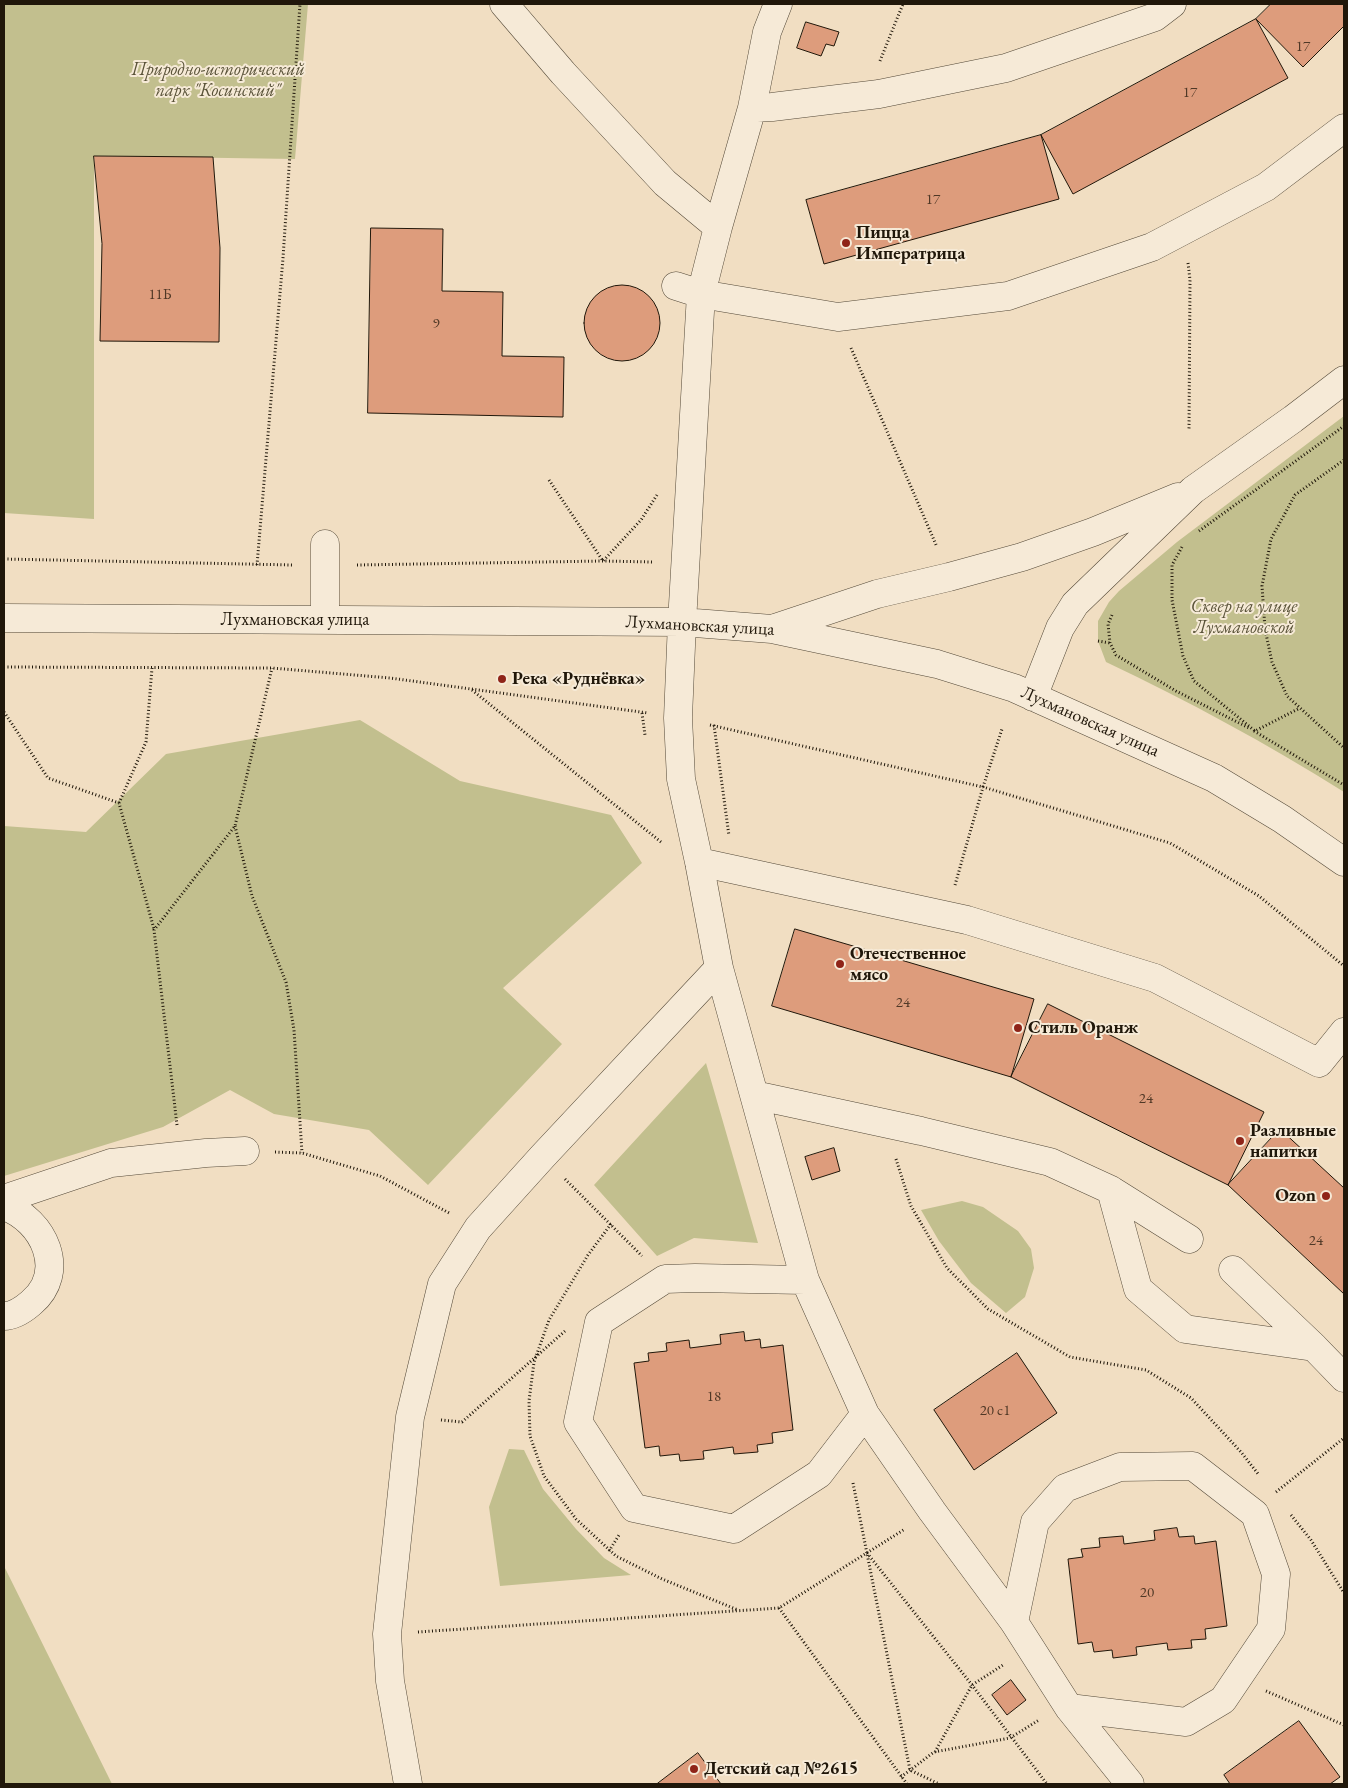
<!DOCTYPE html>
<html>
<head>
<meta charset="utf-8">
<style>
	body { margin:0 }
	#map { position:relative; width:1348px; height:1788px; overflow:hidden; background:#f1dec2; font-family:"EB Garamond",serif }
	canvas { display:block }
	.frame { position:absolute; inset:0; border:5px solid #20170a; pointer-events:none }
</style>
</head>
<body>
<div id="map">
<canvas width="1348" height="1788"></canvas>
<div class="frame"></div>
</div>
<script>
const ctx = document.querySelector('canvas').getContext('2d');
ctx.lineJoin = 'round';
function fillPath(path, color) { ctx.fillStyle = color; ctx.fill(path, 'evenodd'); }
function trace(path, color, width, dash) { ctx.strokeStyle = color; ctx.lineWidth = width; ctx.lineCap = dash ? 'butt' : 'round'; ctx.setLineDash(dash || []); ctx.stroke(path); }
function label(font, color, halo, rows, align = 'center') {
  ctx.font = font + ' "EB Garamond",serif'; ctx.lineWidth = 4; ctx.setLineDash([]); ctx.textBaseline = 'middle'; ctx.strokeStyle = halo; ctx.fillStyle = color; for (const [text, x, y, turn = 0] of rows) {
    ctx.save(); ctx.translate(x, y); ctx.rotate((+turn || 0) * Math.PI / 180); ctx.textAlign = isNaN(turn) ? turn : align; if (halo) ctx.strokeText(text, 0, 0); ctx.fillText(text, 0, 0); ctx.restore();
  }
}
const green = new Path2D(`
	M4 4H308L295 159 94 156V519L4 513Z
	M1344 416V792C1268 744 1188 701 1106 662L1098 641V621L1109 602 1119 591 1177 542Z
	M360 720 460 781 611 815 642 863 503 988 562 1044 428 1185 369 1130 274 1114 230 1090 163 1127 4 1176V826L86 832 166 754Z
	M706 1063 758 1243 694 1238 657 1256 594 1185Z
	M962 1201 983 1207 1018 1231 1031 1249 1034 1268 1025 1297 1006 1313 971 1283 939 1241 921 1210Z
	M509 1449 524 1450 543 1489 576 1529 604 1558 631 1575 500 1586 489 1507Z
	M4 1566 112 1784H4Z`);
const building = new Path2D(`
	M1271 4H1344V26L1303 67 1256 19Z
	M1256 19 1288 78 1073 194 1041 135Z
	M806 22 839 32 834 46 826 44 821 56 797 48Z
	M1041 135 1059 199 824 264 806 200Z
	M94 156 213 157 220 248 219 342 100 341 102 244Z
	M371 228 443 229 442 291 503 292 502 356 564 357 563 417 368 413Z
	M584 323a38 38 0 1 1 76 0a38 38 0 1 1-76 0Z
	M795 929 1034 999 1011 1077 772 1006Z
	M1048 1004 1264 1112 1228 1185 1011 1077Z
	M1280 1129 1344 1188V1294L1228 1185Z
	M834 1148 840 1171 812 1180 805 1157Z
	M744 1332 745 1341 760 1339 761 1348 783 1345 793 1430 772 1433 773 1443 757 1445 758 1452 734 1454 733 1447 703 1451 704 1459 680 1461 679 1454 660 1456 659 1446 645 1448 634 1363 649 1361 648 1353 667 1351 666 1343 689 1340 690 1348 721 1344 720 1335Z
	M1017 1353 1057 1413 974 1470 934 1410Z
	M1177 1528 1179 1537 1194 1536 1195 1544 1216 1541 1227 1626 1205 1629 1206 1639 1191 1640 1192 1648 1168 1650 1167 1643 1136 1647 1137 1655 1113 1658 1112 1650 1094 1652 1092 1642 1078 1644 1068 1559 1083 1557 1081 1549 1100 1547 1099 1538 1123 1536 1124 1544 1155 1540 1154 1531Z
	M1011 1680 1026 1700 1007 1715 992 1695Z
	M1299 1721 1340 1777 1330 1784H1230L1224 1775Z
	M698 1753 721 1784H657Z`);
const path = new Path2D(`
	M880 61 903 4
	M1188 263 1190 280 1189 430
	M851 348 937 547
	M1344 460 1295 495 1271 539 1262 586 1265 629 1272 662 1287 696 1344 748
	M549 480 603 561 641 520 657 495
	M1199 531 1344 426
	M1182 547 1172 565V600L1183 656 1194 681 1255 731 1300 708
	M4 559 293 565
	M257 565 283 258 300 4
	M357 565 603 561 653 562
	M1112 615 1108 624 1110 643 1116 655 1176 691 1249 728
	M1098 641 1110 643
	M4 667 272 668 390 678 648 713
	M472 690 661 842
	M4 712 48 778 119 803 154 929
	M642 713 645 735
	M710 725 983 787 1002 729
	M714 725 729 836
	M1254 731 1344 785
	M119 803 146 742 152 668
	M235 826 252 896 286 982 294 1030 302 1153
	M955 885 983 787 1170 843 1259 896 1344 966
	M177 1125 154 930 235 826 272 668
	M275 1152 302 1153 380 1176 451 1214
	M896 1159 911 1206 947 1268 988 1309 1070 1357 1146 1370 1191 1398 1241 1452 1259 1475
	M565 1179 642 1256
	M611 1224 588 1255 549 1320 534 1362 529 1401 530 1436 544 1476 576 1519 616 1556 662 1579 738 1610
	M441 1420 462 1422 565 1331
	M853 1483 910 1770 939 1784
	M1276 1492 1344 1438
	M1291 1515 1311 1540 1344 1593
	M609 1551 619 1535
	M867 1553 972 1685 1047 1784
	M779 1608 907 1784
	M418 1632 779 1608 905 1529
	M1266 1691 1344 1725
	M935 1752 972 1685 1003 1665
	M901 1777 934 1752 1010 1738 1039 1720`);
const minor = new Path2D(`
	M504 4 563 73 665 183 718 227
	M778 4 767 32 752 108 718 227 701 294 682 622 678 718 681 779 699 862 719 968 805 1280 865 1414 932 1511 1014 1622 1069 1708 1130 1784
	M752 108 772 107 879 94 1006 68 1155 17 1172 4
	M676 286 701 294 838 317 1008 296 1152 247 1266 187 1344 128
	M325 544V620
	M4 618 682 622 772 629 937 664 1014 688 1214 778 1282 819 1344 862
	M772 629 877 594 949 577 1022 557 1093 532 1178 497
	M1033 697 1060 628 1075 604 1193 490 1293 419 1344 380
	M699 862 967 920 1155 978 1319 1063 1344 1032
	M754 1095 921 1131 1050 1162 1111 1190 1138 1289 1185 1329 1314 1347 1344 1378
	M1111 1190 1189 1239
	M4 1199 111 1163 206 1153 245 1151
	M4 1206C44 1220 68 1272 31 1303 24 1309 14 1316 4 1316
	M1233 1270 1314 1347
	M805 1280 695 1278 665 1279 599 1322 578 1422 634 1508 734 1529 819 1474 865 1414
	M1014 1622 1035 1522 1065 1488 1120 1467 1193 1466 1255 1514 1276 1574 1271 1629 1223 1700 1186 1722 1069 1708
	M408 1784 390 1681 387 1634 410 1417 442 1284 478 1228 543 1156 719 968`);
const markers = [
	[846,243,5,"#8f2418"],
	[502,679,5,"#8f2418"],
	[840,964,5,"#8f2418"],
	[1018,1028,5,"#8f2418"],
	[1240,1141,5,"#8f2418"],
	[1326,1196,5,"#8f2418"],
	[694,1769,5,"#8f2418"]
];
const numberNames = [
	["17",1303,47],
	["17",1190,93],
	["17",933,200],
	["11Б",160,295],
	["9",436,324],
	["24",903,1003],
	["24",1146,1099],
	["24",1316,1241],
	["18",714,1397],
	["20 с1",995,1411],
	["20",1147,1593]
];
const parkNames = [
	["Природно-исторический",218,70],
	["парк \"Косинский\"",218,91],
	["Сквер на улице",1244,607],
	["Лухмановской",1244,628]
];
const poiNames = [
	["Пицца",856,233],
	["Императрица",856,254],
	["Река «Руднёвка»",512,679],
	["Отечественное",850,954],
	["мясо",850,975],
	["Стиль Оранж",1028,1028],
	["Разливные",1250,1131],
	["напитки",1250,1152],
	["Ozon",1316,1196,"right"],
	["Детский сад №2615",704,1769]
];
const streetNames = [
	["Лухмановская улица",295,620],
	["Лухмановская улица",700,626,3],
	["Лухмановская улица",1090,722,24]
];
fillPath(green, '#c2bf8e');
fillPath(building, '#dd9c7c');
trace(building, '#20170a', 1);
trace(minor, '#544938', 29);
trace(path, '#20170a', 3, [1, 2.5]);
trace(minor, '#f6ead7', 28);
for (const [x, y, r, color] of markers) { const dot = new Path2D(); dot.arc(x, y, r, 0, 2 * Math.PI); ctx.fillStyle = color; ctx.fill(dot); trace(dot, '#f6ead7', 2); }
label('15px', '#4f3826', null, numberNames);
label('italic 18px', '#595238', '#f6ead7', parkNames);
label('bold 18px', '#20170a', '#f6ead7', poiNames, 'left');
label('18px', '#20170a', '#f6ead7', streetNames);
</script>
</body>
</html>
